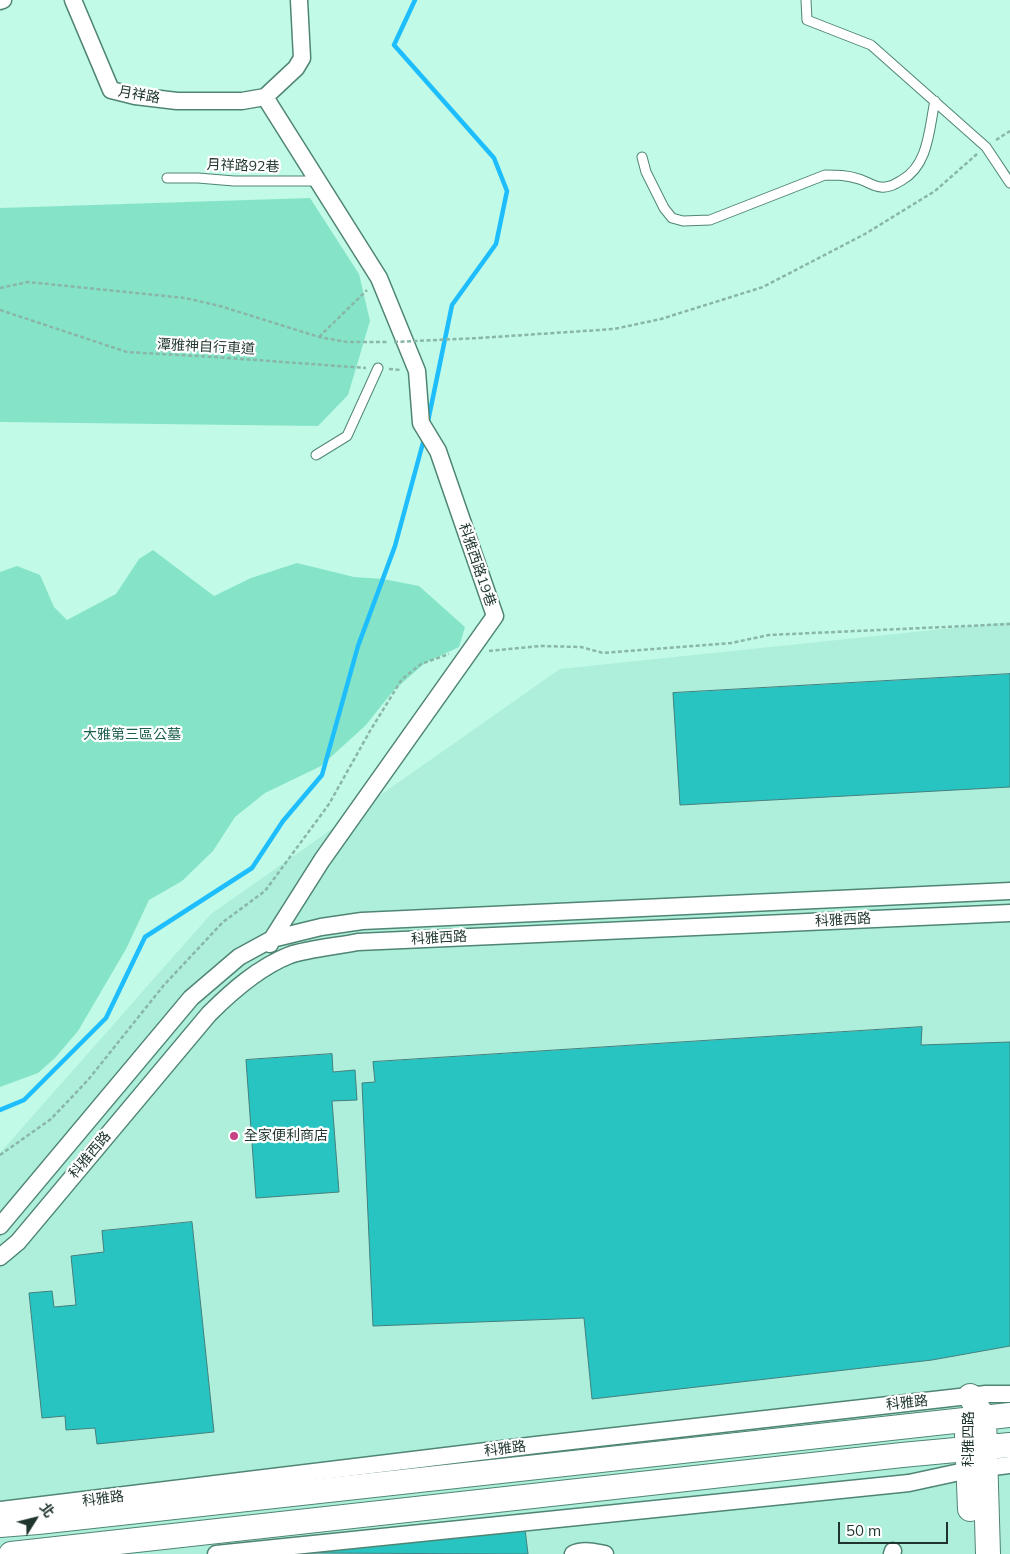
<!DOCTYPE html>
<html>
<head>
<meta charset="utf-8">
<style>
	body { margin:0 }
	#map { position:relative; width:1010px; height:1554px; overflow:hidden; background:#c1fae7; font-family:Mulish,"Noto Sans TC",sans-serif }
	canvas { display:block }
	.north { position:absolute; left:10px; top:1494px; width:50px; height:50px; -webkit-text-stroke:4px #fff; paint-order:stroke; rotate:54deg; font-size:14px; font-weight:700; line-height:20px; text-align:center; color:#1e342d }
	.north::after { content:''; display:block; margin:auto; width:18px; height:22px; background:#1e342d; clip-path:polygon(50% 0,100% 100%,50% 72%,0 100%) }
	.scale { position:absolute; left:838px; top:1522px; width:110px; height:22px; box-sizing:border-box; border:2px solid #1e342d; border-top:0; padding-left:6px; font-size:15px; line-height:18px; white-space:nowrap; color:#1e342d; -webkit-text-stroke:4px #fff; paint-order:stroke }
</style>
</head>
<body>
<div id="map">
<canvas width="1010" height="1554"></canvas>
<div class="north">北</div>
<div class="scale">50 m</div>
</div>
<script>
const ctx = document.querySelector('canvas').getContext('2d');
ctx.lineJoin = 'round';
function fillPath(path, color) { ctx.fillStyle = color; ctx.fill(path, 'evenodd'); }
function trace(path, color, width, dash) { ctx.strokeStyle = color; ctx.lineWidth = width; ctx.lineCap = dash ? 'butt' : 'round'; ctx.setLineDash(dash || []); ctx.stroke(path); }
function label(font, color, halo, rows, align = 'center') {
  ctx.font = font + ' Mulish,"Noto Sans TC",sans-serif'; ctx.lineWidth = 4.5; ctx.setLineDash([]); ctx.textBaseline = 'middle'; ctx.strokeStyle = halo; ctx.fillStyle = color; for (const [text, x, y, turn = 0] of rows) {
    ctx.save(); ctx.translate(x, y); ctx.rotate((+turn || 0) * Math.PI / 180); ctx.textAlign = isNaN(turn) ? turn : align; if (halo) ctx.strokeText(text, 0, 0); ctx.fillText(text, 0, 0); ctx.restore();
  }
}
const built = new Path2D(`
	M1010 622V1554H0V1153L211 914 560 669Z`);
const green = new Path2D(`
	M310 198 359 274 370 321 348 395 318 426 0 422V208Z
	M153 550 214 596 251 578 297 563 354 577 383 579 419 586 465 627 459 647 425 663 393 691 366 725 321 766 265 793 235 817 213 851 182 881 149 900 126 949 78 1031 55 1058 38 1073 0 1087V572L17 566 40 575 54 607 67 620 116 594 139 559Z`);
const stream = new Path2D(`
	M415 0 394 45 494 158 507 191 496 244 452 305 427 426
	M0 1110 24 1100 106 1018 145 937 252 868 283 821 322 775 358 646 395 546 424 439`);
const building = new Path2D(`
	M1010 674V787L680 805 673 693Z
	M922 1027 921 1045 1010 1042V1346L932 1360 592 1399 584 1318 373 1326 362 1083 375 1082 373 1062Z
	M332 1054 333 1072 355 1070 357 1100 332 1101 339 1192 256 1198 246 1060Z
	M192 1222 214 1432 97 1444 95 1428 66 1430 65 1416 42 1418 29 1293 52 1291 54 1307 76 1305 71 1256 104 1252 102 1231Z
	M525 1529 528 1554 311 1553Z`);
const path = new Path2D(`
	M996 140 1010 131
	M0 288 28 282 185 298 220 306 319 337 347 342H388
	M0 310 127 352 214 357 366 368
	M319 337 367 290
	M479 338 614 329 661 319 763 287 865 234 935 191 977 154
	M389 369 401 370
	M489 651 540 646 581 647 603 653 731 643 769 635 1010 624
	M0 1155 51 1119 88 1080 164 985 223 922 265 891 329 804 370 731 402 679 421 664 449 654`);
const lane = new Path2D(`
	M806 0 807 20 871 45 986 147 1010 183
	M642 157 646 172 664 208 672 218 683 221 710 220 825 175C837 175 847 175 859 179 866 181 874 187 881 187 889 188 895 184 902 180 929 165 929 128 935 101
	M167 178H198L234 181H318
	M316 455 347 436 378 368`);
const street = new Path2D(`
	M73 0 111 90 135 96 177 101H242L265 97 296 68 302 58 299 0
	M0 1 3 0
	M265 97 379 278 417 371 421 423 438 451 495 616 322 860 272 939 270 944
	M0 1226 191 998 239 957 272 939 321 927 362 921 1010 891
	M0 1257 18 1242 209 1014C232 991 259 967 290 955 308 949 338 946 358 942L1010 913
	M0 1510 536 1445 986 1394H1010
	M216 1554 909 1483 969 1470 1010 1465
	M573 1554C582 1549 596 1552 605 1554
	M892 1554 893 1551`);
const secondary = new Path2D(`
	M970 1396 984 1418 988 1554
	M967 1435 970 1509
	M0 1525 38 1522 1010 1415
	M11 1554 902 1455 1010 1445`);
const pathBridge = new Path2D(`
	M394 342 479 338`);
const markers = [
	[234,1136,5,"#c74285"]
];
const streetNames = [
	["月祥路",139,95,10],
	["月祥路92巷",243,166,2],
	["潭雅神自行車道",206,347,3],
	["科雅西路19巷",477,565,71],
	["科雅西路",843,920,-3],
	["科雅西路",439,938,-3],
	["科雅西路",90,1155,-50],
	["科雅路",907,1403,-6],
	["科雅四路",969,1439,-90],
	["科雅路",505,1449,-7],
	["科雅路",103,1499,-7]
];
const parkNames = [
	["大雅第三區公墓",132,735]
];
const poiNames = [
	["全家便利商店",244,1136]
];
fillPath(built, '#adefda');
fillPath(green, '#85e4c8');
trace(stream, '#1ebdfe', 4.5);
fillPath(building, '#28c4c1');
trace(building, '#44807f', 1);
trace(lane, '#508575', 11);
trace(street, '#508575', 19);
trace(secondary, '#508575', 26);
trace(path, '#89b6a7', 2.5, [4, 2.5]);
trace(lane, '#fff', 9);
trace(street, '#fff', 16);
trace(secondary, '#fff', 24);
trace(pathBridge, '#89b6a7', 2.5, [4, 2.5]);
for (const [x, y, r, color] of markers) { const dot = new Path2D(); dot.arc(x, y, r, 0, 2 * Math.PI); ctx.fillStyle = color; ctx.fill(dot); trace(dot, '#fff', 2); }
label('14px', '#1e342d', '#fff', streetNames);
label('14px', '#1b5e4e', '#fff', parkNames);
label('14px', '#1e342d', '#fff', poiNames, 'left');
</script>
</body>
</html>
